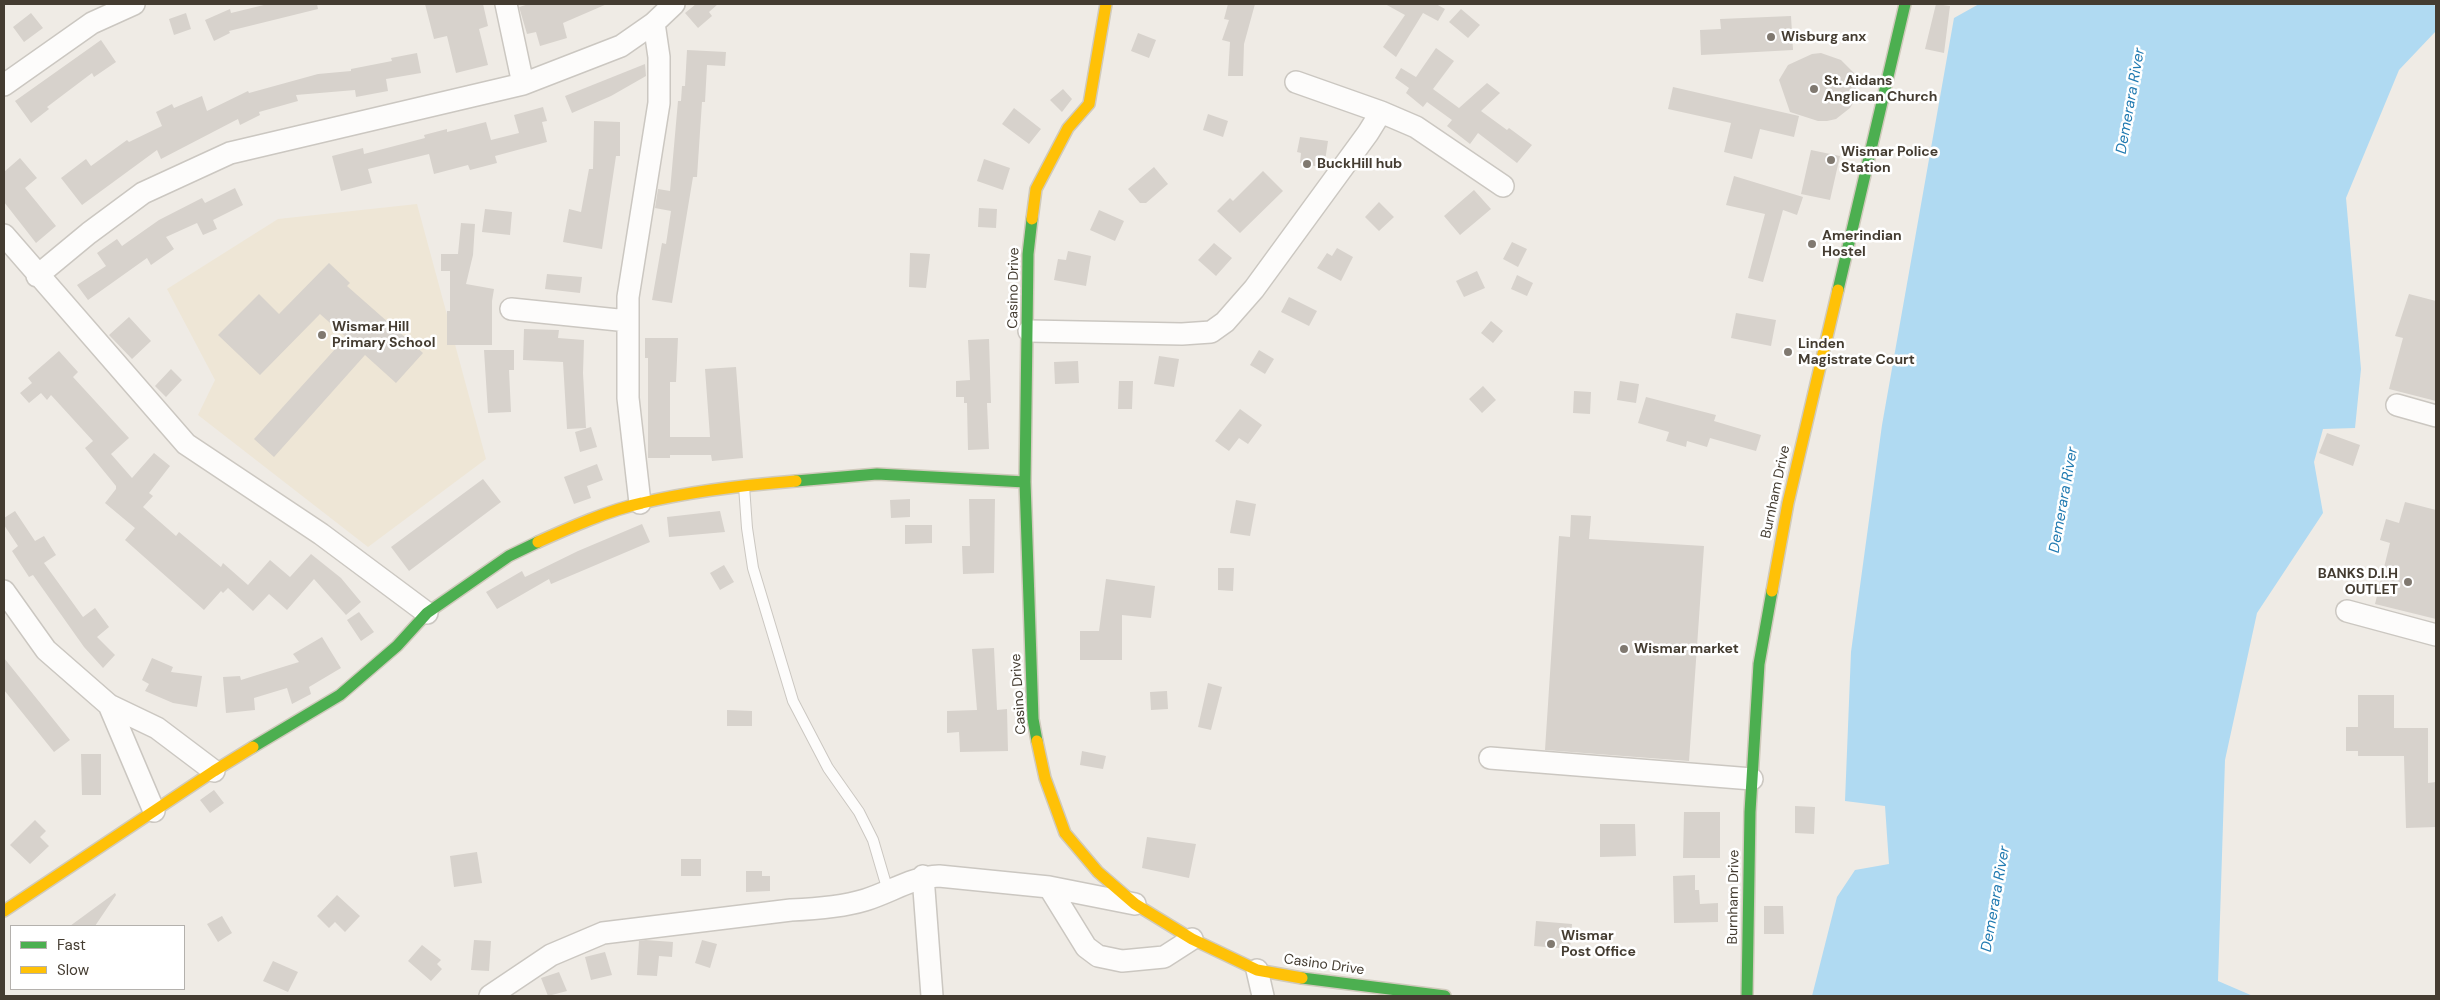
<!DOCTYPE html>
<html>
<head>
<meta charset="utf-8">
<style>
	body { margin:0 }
	#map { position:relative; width:2440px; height:1000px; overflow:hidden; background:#efebe5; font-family:"DM Sans",sans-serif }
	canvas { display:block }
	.frame { position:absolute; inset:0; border:5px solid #443c31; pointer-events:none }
	.legend { position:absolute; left:10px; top:925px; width:175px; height:65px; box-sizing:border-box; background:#fff; border:1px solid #b4b1ad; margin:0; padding:6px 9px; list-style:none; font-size:15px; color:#443c31 }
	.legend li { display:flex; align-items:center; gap:10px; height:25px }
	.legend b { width:25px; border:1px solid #b4b1ad }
</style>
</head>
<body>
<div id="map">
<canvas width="2440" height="1000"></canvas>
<div class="frame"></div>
<ul class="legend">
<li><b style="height:6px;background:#4caf50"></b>Fast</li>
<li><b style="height:6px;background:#ffc107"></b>Slow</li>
</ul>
</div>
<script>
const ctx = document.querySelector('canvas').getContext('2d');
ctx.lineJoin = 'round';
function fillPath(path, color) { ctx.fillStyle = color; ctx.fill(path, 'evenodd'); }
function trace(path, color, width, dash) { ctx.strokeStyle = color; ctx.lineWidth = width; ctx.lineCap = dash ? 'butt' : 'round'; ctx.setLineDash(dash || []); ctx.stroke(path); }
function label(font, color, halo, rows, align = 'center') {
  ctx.font = font + ' "DM Sans",sans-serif'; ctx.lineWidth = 5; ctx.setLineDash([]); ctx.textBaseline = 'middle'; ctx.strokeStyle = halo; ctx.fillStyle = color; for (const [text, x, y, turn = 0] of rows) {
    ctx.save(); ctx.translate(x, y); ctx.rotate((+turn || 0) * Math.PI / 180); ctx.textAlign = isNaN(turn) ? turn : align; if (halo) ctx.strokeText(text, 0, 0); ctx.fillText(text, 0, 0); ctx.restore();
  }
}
const education = new Path2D(`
	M417 204 486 459 368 547 198 415 215 380 167 289 278 219Z`);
const water = new Path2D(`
	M1979 4H2434L2436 10V31L2399 70 2346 198 2361 369 2355 428 2323 429 2314 462 2323 513 2257 613 2225 760 2218 981 2253 996H1812L1837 897 1855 870 1889 864 1885 806 1845 801 1851 652 1882 425 1954 18Z`);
const building = new Path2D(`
	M268 4H317L318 9 229 31 230 33 214 41 205 20 230 9 231 13Z
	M425 4H483L488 26 479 29 488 65 456 73 447 36 434 39Z
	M529 4H607L563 23 567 38 540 46 536 32 527 34 520 10 519 7Z
	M696 4H718L709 12 712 16 698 28 685 13Z
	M1228 4H1255L1244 44 1243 76H1228L1230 42 1222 40 1229 20 1224 19Z
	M1385 4H1436L1445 9 1438 21 1423 13 1396 57 1383 47 1405 15Z
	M1936 4 1950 6 1944 53 1925 49Z
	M1461 9 1480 25 1468 38 1449 22Z
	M31 13 43 28 24 42 13 27Z
	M186 13 191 29 174 35 169 19Z
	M1791 16 1793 50 1701 55 1700 30 1721 29 1720 19Z
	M1138 33 1156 40 1149 58 1131 51Z
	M101 40 116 62 94 77 92 73 47 107 49 109 31 123 15 101Z
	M1436 48 1454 61 1433 89 1459 108 1487 83 1500 93 1481 111 1507 130 1509 128 1532 145 1517 163 1478 133 1470 144 1447 126 1452 120 1427 102 1423 107 1406 93 1409 88 1395 78 1401 68 1416 77Z
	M687 50 726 52 725 66 707 65 705 102H702L697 177H693L672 303 652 300 662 243 666 244 671 211 655 208 658 189 670 191 678 101H681L682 86H685Z
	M417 53 421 73 386 79 388 91 356 97 355 90 296 95 298 101 259 112 260 115 240 125 238 119 161 159 157 150 82 205 61 178 86 159 91 166 127 140 129 142 162 126 156 112 172 104 174 108 202 96 207 111 248 91 249 93 318 74 351 71V69L392 61 391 58Z
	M1821 53 1841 60 1854 73 1856 82 1855 100 1850 108 1836 119 1827 121H1818L1790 112 1779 80 1788 65 1812 54Z
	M645 64 646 76 611 96 572 113 565 96Z
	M1673 87 1799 116 1794 137 1760 129 1752 159 1724 152 1731 123 1668 109Z
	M1063 89 1072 99 1062 112 1050 100Z
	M543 107 547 121 542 122 547 142 495 156 497 163 470 170 468 165 434 174 429 154 368 169 372 183 341 191 332 156 363 148 364 154 425 138 424 135 447 129V132L486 122 491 140 519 133 514 115Z
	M1014 108 1041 129 1029 144 1002 124Z
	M1208 114 1228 121 1223 137 1203 130Z
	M594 121 620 122V156H616L602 249 563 242 569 209 581 212 589 169H593Z
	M1300 137 1328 141 1324 168 1300 163 1301 153 1297 152Z
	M1811 150 1840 156 1830 200 1801 194Z
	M20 158 37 178 25 188 56 226 36 243 4 202V172Z
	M984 159 1010 168 1003 190 977 181Z
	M1154 167 1168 184 1146 203H1140L1128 189Z
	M1263 171 1283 191 1240 233 1217 211 1230 198 1233 201Z
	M1734 176 1803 197 1797 215 1783 210 1763 282 1748 278 1765 214 1726 205Z
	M235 188 243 205 213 220 217 229 203 235 197 223 166 237 174 249 151 265 147 258 88 300 77 285 106 266 97 253 117 239 122 246 159 220 202 198 205 203Z
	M1474 190 1491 209 1460 235 1444 216Z
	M1379 202 1394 217 1379 231 1365 217Z
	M979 208 997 209 996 228 978 227Z
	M485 209 512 212 510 235 482 232Z
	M1099 210 1124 221 1115 241 1090 230Z
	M461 223 475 224 473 255 466 284 494 289 492 301V345H447V311H450V271H441V254H458Z
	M1512 242 1527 249 1518 267 1503 259Z
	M1214 243 1232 258 1216 276 1198 260Z
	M1337 248 1353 257 1341 281 1317 268 1327 253 1332 256Z
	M1068 251 1091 256 1086 286 1054 280 1058 259 1066 260Z
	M910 253 930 254 926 288 909 287Z
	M329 263 350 283 347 286 423 353 396 383 365 355 274 457 254 439 346 337 320 314 260 375 218 335 259 294 279 314Z
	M1477 271 1485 288 1464 297 1456 281Z
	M547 274 582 277 580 293 545 289Z
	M1517 275 1533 283 1527 296 1511 289Z
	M2409 294 2436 301V401L2389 389 2403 338 2395 336Z
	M1289 297 1317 311 1309 326 1281 312Z
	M1736 313 1776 320 1771 346 1731 338Z
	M129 317 151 341 132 359 109 335Z
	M1491 321 1503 331 1493 343 1481 333Z
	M524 329 559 330 558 338 584 340 583 373 586 428 567 429 563 362 523 360Z
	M645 338H678L676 382H670V437H710L705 369 736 367 743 458 712 461 711 455H670V458H648V358H645Z
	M989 339 991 403H987L989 449 968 450 967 403H964V397H956V381L970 380 968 340Z
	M484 350H514V370H509L511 412 488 413Z
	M1259 350 1274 359 1265 374 1250 365Z
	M59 351 78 372 73 377 129 438 111 454 132 478 154 453 170 466 149 493 153 496 143 507 176 536 179 532 221 567 223 563 248 585 270 560 290 577 311 554 341 578 361 602 346 615 314 579 287 610 269 594 253 611 228 588 223 593 221 591 204 610 125 540 135 528 105 503 116 489V486L85 448 93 441 51 395 47 400 41 393 29 403 20 393 32 383 28 378Z
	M1159 356 1179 359 1174 387 1154 384Z
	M1078 361 1079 383 1055 384 1054 362Z
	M171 369 182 380 166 397 155 386Z
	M1119 381H1133L1132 409H1118Z
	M1620 381 1639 384 1636 403 1617 400Z
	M1483 386 1496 400 1482 413 1469 399Z
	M1574 391 1591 392 1590 414 1573 413Z
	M1646 397 1716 415 1714 421 1761 435 1756 451 1710 438 1707 447 1687 441 1686 447 1666 441 1669 432 1638 423Z
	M1240 409 1262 425 1248 444 1239 438 1229 451 1215 441Z
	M591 427 597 447 580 452 575 432Z
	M2327 433 2360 445 2353 466 2319 453Z
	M597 464 603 480 587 486 591 498 574 504 564 477Z
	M483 479 501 502 409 571 391 547Z
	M910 499V517L891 518 890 500Z
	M969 499H995L994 573 963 574 962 546H970Z
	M1236 500 1256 504 1250 536 1230 533Z
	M2405 502 2436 510V619L2375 604 2390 543 2380 540 2386 519 2399 523Z
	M15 511 35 541 44 536 56 555 44 563 83 617 95 608 109 627 97 637 115 655 103 668 84 647 33 575 29 577 12 551 18 546 4 525V518Z
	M720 511 725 532 669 537 667 517Z
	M1571 515 1591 516 1589 539 1704 546 1689 761 1545 750 1559 536 1570 537Z
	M642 524 650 542 551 584 549 579 497 609 486 592 522 571 525 577 578 551Z
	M905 525H932V543L905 544Z
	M724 565 734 582 720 590 710 573Z
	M1218 568H1234L1233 591 1218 590Z
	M1106 579 1155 586 1151 618 1122 615V660H1080V631H1099Z
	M359 612 374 632 361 641 347 620Z
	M322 637 341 668 309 687 311 694 292 704 287 688 254 698 255 710 226 713 223 677 240 676 241 680 299 662 293 654Z
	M994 648 997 710 1007 709 1008 751 960 752 959 732 947 733V711L977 710 972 649Z
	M4 658 70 740 54 752 4 690Z
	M152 658 173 667 171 672 202 676 197 707 173 703 145 691 149 684 142 680Z
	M1208 683 1222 687 1211 730 1198 727Z
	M1167 691 1168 709 1151 710 1150 692Z
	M2358 695H2394V728H2428V783L2436 782V827L2406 828 2404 756H2358V751H2346V727H2358Z
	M727 710 752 711V726H727Z
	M1082 751 1106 756 1103 769 1080 765Z
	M81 754H101V795H82Z
	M214 790 224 803 210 813 200 800Z
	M1795 806 1815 807 1814 834 1795 833Z
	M1684 812H1720V858H1683Z
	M35 820 46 831 40 837 49 846 30 864 10 845Z
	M1600 824H1635L1636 856 1600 857Z
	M1147 837 1196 844 1189 878 1142 868Z
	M477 852 482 883 454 887 450 856Z
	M681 859H701V876H681Z
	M746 871H762V876H770V891L746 892Z
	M1695 875V890H1699L1700 904 1718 903V922L1674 923 1673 876Z
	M115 893 116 895 95 926H70Z
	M337 895 360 916 345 932 335 922 329 928 317 916Z
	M1764 906H1783L1784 934H1764Z
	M222 916 232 933 218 942 207 924Z
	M1536 921 1572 924 1570 949 1534 946Z
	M474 940 491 941 489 971 471 970Z
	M646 940 673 942 672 957 659 956 657 976 637 975 639 941Z
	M702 940 717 944 710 968 695 963Z
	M422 945 441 960 437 964 442 969 431 981 408 961Z
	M605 952 612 975 591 980 585 957Z
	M273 961 298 972 288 992 263 981Z
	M559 972 567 991 548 996 541 978Z`);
const lane = new Path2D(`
	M744 486 747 528 753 568 793 701 828 768 859 812 873 840 888 891`);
const street = new Path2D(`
	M506 4 523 84
	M1296 82 1381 112 1416 127 1503 186
	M4 85 92 23 134 4
	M4 235 186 444 321 534 427 613
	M37 276 89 233 143 193 230 153 523 84 621 46 654 23 674 4
	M511 309 628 321
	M1029 331 1182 334 1211 332 1225 322 1254 289 1368 133 1381 112
	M2397 405 2436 416
	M640 503 628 398V297L659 103V57L654 23
	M4 591 46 650 109 705 157 728 214 771
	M2347 611 2436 635
	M109 705 154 811
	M1490 758 1752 779
	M923 876 932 996
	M1049 887 1086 947 1098 956 1122 961 1164 957 1192 939
	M1257 970 1263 996
	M490 996 551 955 603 933 791 910C815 909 842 907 865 900 891 892 912 877 939 876L1049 887 1135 904`);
const fast = new Path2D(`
	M1032 219 1028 254 1025 482 1033 719 1037 741
	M1838 290 1905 4
	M796 481 877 474 1025 482
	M253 747 340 695 397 646 427 613 509 556 538 542
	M1302 978 1445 996
	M1747 996 1750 812 1759 664 1772 591`);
const slow = new Path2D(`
	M1032 219 1036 189 1068 128 1089 104 1106 4
	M538 542C569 528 609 510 642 503 692 491 745 485 796 481
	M1772 591 1788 503 1838 290
	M1037 741 1045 778 1065 833 1098 872 1135 904 1192 939 1257 970 1302 978
	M4 911 214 771 253 747`);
const markers = [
	[1771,37,5,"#807970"],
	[1814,89,5,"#807970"],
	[1831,160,5,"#807970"],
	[1307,164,5,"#807970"],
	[1812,244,5,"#807970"],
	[322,335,5,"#807970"],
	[1788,352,5,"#807970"],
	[2408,582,5,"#807970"],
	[1624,649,5,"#807970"],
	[1551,944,5,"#807970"]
];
const poiNames = [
	["Wisburg anx",1781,37],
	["St. Aidans",1824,81],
	["Anglican Church",1824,97],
	["Wismar Police",1841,152],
	["Station",1841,168],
	["BuckHill hub",1317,164],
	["Amerindian",1822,236],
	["Hostel",1822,252],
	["Wismar Hill",332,327],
	["Primary School",332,343],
	["Linden",1798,344],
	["Magistrate Court",1798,360],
	["BANKS D.I.H",2398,574,"right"],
	["OUTLET",2398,590,"right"],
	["Wismar market",1634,649],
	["Wismar",1561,936],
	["Post Office",1561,952]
];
const streetNames = [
	["Casino Drive",1014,288,-89],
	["Burnham Drive",1776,492,-78],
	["Casino Drive",1019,694,-94],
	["Burnham Drive",1734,897,-89],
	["Casino Drive",1324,965,8]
];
const waterNames = [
	["Demerara River",2131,101,-80],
	["Demerara River",2064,500,-80],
	["Demerara River",1996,899,-80]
];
fillPath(education, '#eee6d6');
fillPath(water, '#b0daf2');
fillPath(building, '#d7d2cc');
trace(lane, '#cbc7c1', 12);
trace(street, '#cbc7c1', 24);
trace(fast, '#d0cabc', 14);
trace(slow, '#d0cabc', 14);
trace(lane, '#fdfcfb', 10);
trace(street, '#fdfcfb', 21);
trace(fast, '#4caf50', 11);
trace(slow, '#ffc107', 11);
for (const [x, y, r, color] of markers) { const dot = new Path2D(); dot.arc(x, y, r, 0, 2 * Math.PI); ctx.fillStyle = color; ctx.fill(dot); trace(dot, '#fff', 2); }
label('bold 14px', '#443c31', '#fff', poiNames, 'left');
label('14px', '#443c31', '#fff', streetNames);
label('italic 15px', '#207ab1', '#fff', waterNames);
</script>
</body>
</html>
